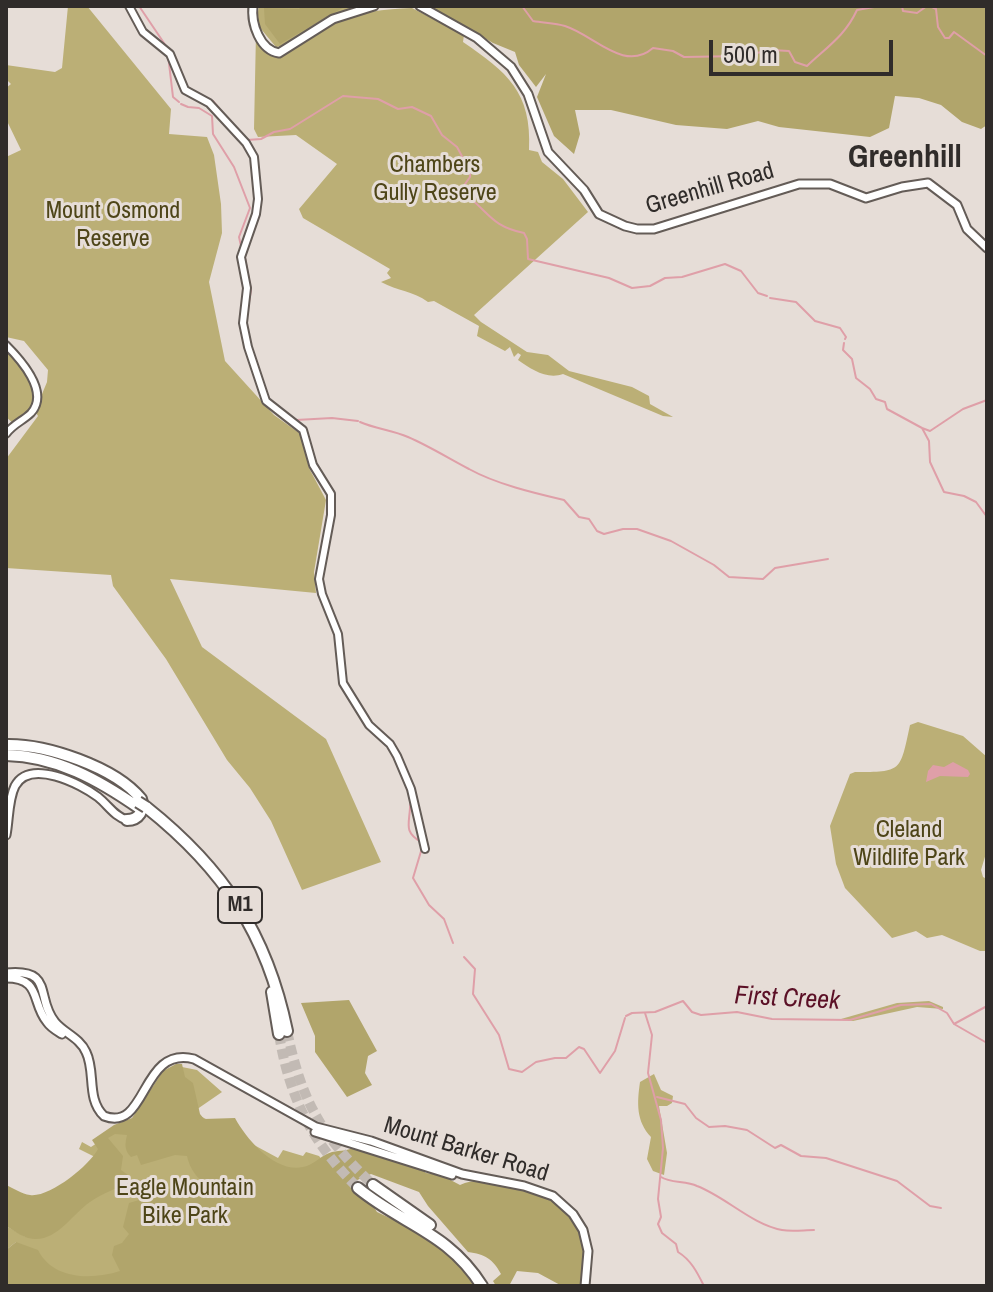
<!DOCTYPE html>
<html>
<head>
<meta charset="utf-8">
<style>
	body { margin:0 }
	#map { position:relative; width:993px; height:1292px; overflow:hidden; background:#e6ddd7; font-family:"Archivo Narrow",sans-serif }
	canvas { display:block }
	.frame { position:absolute; inset:0; border:8px solid #302c2a; pointer-events:none }
	.scale { position:absolute; left:709px; top:40px; width:184px; height:36px; box-sizing:border-box; border:4px solid #302c2a; border-top:0; padding-left:10px; font-size:24px; line-height:28px; white-space:nowrap; color:#302c2a; -webkit-text-stroke:6px #e6ddd7; paint-order:stroke }
</style>
</head>
<body>
<div id="map">
<canvas width="993" height="1292"></canvas>
<div class="frame"></div>
<div class="scale">500 m</div>
</div>
<script>
const ctx = document.querySelector('canvas').getContext('2d');
ctx.lineJoin = 'round';
function fillPath(path, color) { ctx.fillStyle = color; ctx.fill(path, 'evenodd'); }
function trace(path, color, width, dash) { ctx.strokeStyle = color; ctx.lineWidth = width; ctx.lineCap = dash ? 'butt' : 'round'; ctx.setLineDash(dash || []); ctx.stroke(path); }
function label(font, color, halo, rows, align = 'center') {
  ctx.font = font + ' "Archivo Narrow",sans-serif'; ctx.lineWidth = 6; ctx.setLineDash([]); ctx.textBaseline = 'middle'; ctx.strokeStyle = halo; ctx.fillStyle = color; for (const [text, x, y, turn = 0] of rows) {
    ctx.save(); ctx.translate(x, y); ctx.rotate((+turn || 0) * Math.PI / 180); ctx.textAlign = isNaN(turn) ? turn : align; if (halo) ctx.strokeText(text, 0, 0); ctx.fillText(text, 0, 0); ctx.restore();
  }
}
const green = new Path2D(`
	M68 6H87L171 109 169 134 207 137 214 155 221 204 222 233 209 282 225 361 274 415 302 435 309 468 326 500 314 572 316 593 170 579 202 647 326 739 381 862 302 890 271 821 250 788 227 760 166 659 113 586 111 575 6 568V459L38 416 35 411 47 382 48 370 24 341 6 337V157L21 150 6 119V88L11 84 6 79V65L55 72 62 68Z
	M259 6H365L327 16 283 46 276 47 256 23Z
	M412 8 464 35 463 42C507 72 532 92 529 150L538 152 542 162 563 179 588 212 474 315 481 322 527 352 548 355 569 371 632 387 649 396 650 404 673 417 663 416 563 374C547 380 531 369 518 360L521 355 518 353 514 357 510 347 505 351 477 336 479 326 434 301 428 302C413 291 398 291 381 282L391 278 387 273 390 269 303 218 299 209 337 164 296 135 258 137 254 129 256 33 265 50 272 55C297 53 310 31 332 22 357 12 385 9 412 8Z
	M6 345C24 365 36 380 34 408L14 424 6 417Z
	M918 722 963 736 987 757V850L981 870 983 877 987 879V951H980L942 935 927 938 916 931 892 938 845 888 836 864 830 826 850 774 855 772C902 772 900 772 910 725Z
	M929 1001 943 1007V1009L917 1007 853 1021 841 1019 897 1003Z
	M177 1066 197 1070 222 1092 193 1112 278 1158 283 1150 303 1156 306 1152 319 1156 415 1275 6 1286 16 1242 6 1250V1226L26 1237 111 1165 79 1149 82 1142 91 1147 133 1119Z
	M654 1074 661 1090 673 1096 672 1103 667 1106H659L667 1153 664 1175 653 1171 647 1159 651 1137C636 1121 637 1103 640 1082Z`);
const forest = new Path2D(`
	M302 6H346L280 44 265 24 264 8 299 9Z
	M430 6H559L569 8 571 6H987V125L981 129 962 122 941 105 919 98 895 96 889 128 870 137 779 127 758 121 727 129 676 125 611 110H575L580 134 574 154 554 136 537 97 546 74 536 87 519 65 515 52 493 43Z
	M349 1000 377 1051 368 1056 365 1073 372 1085 347 1097 315 1052V1036L301 1003Z
	M176 1064H182L185 1077 193 1083 200 1114 204 1119 235 1118C247 1140 275 1173 303 1167 314 1165 321 1155 332 1152 341 1150 347 1152 355 1146L414 1163 426 1173 441 1175 460 1185C477 1177 491 1182 509 1186 542 1192 581 1209 585 1248 586 1260 583 1274 583 1286H562L538 1273 517 1271 509 1286H496L493 1281 501 1274C493 1259 485 1254 468 1252L428 1206 419 1192 371 1174 355 1181 354 1189C361 1198 372 1202 377 1212L442 1243 478 1286H6V1250L16 1242 38 1250C53 1280 92 1280 120 1271L112 1255 114 1246 122 1243 129 1234 123 1227 129 1203 160 1194 179 1184 186 1188 215 1192C202 1182 191 1174 187 1156L175 1155 141 1165 137 1155 131 1157C124 1150 125 1144 127 1135L115 1134 108 1138 123 1156 121 1170 128 1175V1181C116 1190 102 1193 90 1202 71 1215 55 1245 28 1238 21 1236 13 1230 6 1226V1185C13 1188 22 1194 30 1195 49 1198 89 1166 98 1149L92 1140 114 1125 132 1118 163 1071Z`);
const water = new Path2D(`
	M953 762 968 770 970 774 968 777 940 776 926 782 928 771 933 765 944 767Z`);
const stream = new Path2D(`
	M139 6 166 46
	M522 6 533 21C544 23 555 23 565 26 594 35 624 73 653 48L673 51 684 57 741 56 772 50 789 51 795 62 807 66C827 47 845 36 857 10L880 6
	M902 6 903 11 917 13 927 6
	M930 6 936 9 938 27 945 38H949L954 32 987 56
	M168 55 173 97 179 102
	M207 100 213 101 230 122
	M181 104 188 107 199 108 212 116 213 134 234 167 250 208 239 237 241 246
	M247 140 261 139 274 132 290 129 343 96 378 99 398 109 412 107 431 116 442 135 457 147 470 171V177L465 184 466 195C490 213 491 226 524 233L527 239 528 259 609 278 632 288 650 286 665 278 682 277 725 264 741 271 758 293 767 296
	M244 253 251 290 247 314
	M770 298 796 302 815 321 840 328 846 337 845 339
	M844 343 843 350 852 359 856 378 870 389 876 399 885 402 887 409 922 428 929 441 930 462 944 492 964 496 976 502 987 517
	M288 415 302 425
	M296 420 332 418 358 421
	M360 422C376 429 392 430 408 437 429 446 448 458 469 469 496 484 534 493 564 500L579 517 589 519 597 531 604 534 623 529H637L671 541 714 565 729 577 763 579 775 568 828 559
	M922 428 930 431 963 409 987 400
	M334 495V509
	M407 788C409 794 411 801 410 808 409 825 404 832 421 842
	M422 848 413 878 429 905 444 919 453 943
	M464 957 475 969 473 994 499 1035 509 1069 522 1072 536 1062 555 1058H566L579 1047 584 1049 600 1073 615 1051 625 1018
	M645 1013 652 1035 648 1073 661 1120 663 1148 658 1199 661 1217 658 1224 662 1233 676 1244 678 1252C691 1260 697 1272 704 1286
	M626 1016 632 1013 655 1012 683 1001 692 1012 701 1015 737 1012 772 1019 850 1020 901 1005 931 1004 947 1013 954 1024 987 1006
	M954 1024 987 1043
	M657 1097 685 1104 696 1118 709 1127 725 1126 747 1130 775 1148 781 1145 801 1156 826 1158 897 1181 930 1206 941 1208
	M661 1177C670 1183 686 1181 697 1186 726 1197 751 1224 782 1230 792 1232 804 1230 814 1230`);
const motorwayTunnel = new Path2D(`
	M287 1031C302 1102 321 1135 373 1185
	M279 1034C289 1097 312 1143 358 1188`);
const tertiary = new Path2D(`
	M129 6 143 32 170 54 185 90 209 103 246 143 254 157 258 199 256 214 241 257 247 288 243 323 248 347 266 401 303 430 313 465 331 494V515L319 579 322 594 338 634 343 683 369 725 390 744 397 756 411 789 425 849
	M6 345C20 359 50 392 31 413 23 421 13 424 6 434`);
const secondary = new Path2D(`
	M253 6C251 24 260 50 279 53L333 19 374 6
	M420 6 477 38 511 67 528 94 548 152 584 190 599 214 625 226 637 229H654L799 184H830L866 198 902 187 928 183 957 205 967 229 987 248
	M6 835C9 820 8 800 15 786 30 758 81 784 98 797 108 805 115 817 127 820
	M6 973C55 968 35 998 55 1022 64 1033 80 1038 86 1052 96 1072 86 1099 104 1116 148 1133 140 1045 194 1059L316 1127 371 1141 462 1174 524 1186 553 1196 573 1214 583 1230 588 1251 585 1286
	M6 978C42 978 31 1003 47 1022 51 1028 57 1031 62 1034
	M315 1132 452 1175`);
const motorway = new Path2D(`
	M6 745C46 744 115 767 141 799 145 810 139 820 127 820
	M6 755C56 756 99 780 139 808
	M146 807C224 869 267 934 287 1031
	M272 992 279 1034
	M373 1185 430 1225
	M358 1188C403 1225 448 1232 482 1286`);
const motorwayBridge = new Path2D(`
	M138 802 146 807`);
const shields = [
	[240,905,44]
];
const shieldNames = [
	["M1",240,905]
];
const parkNames = [
	["Chambers",435,166],
	["Gully Reserve",435,194],
	["Mount Osmond",113,212],
	["Reserve",113,240],
	["Cleland",909,831],
	["Wildlife Park",909,859],
	["Eagle Mountain",185,1189],
	["Bike Park",185,1217]
];
const streetNames = [
	["Greenhill Road",710,189,-16],
	["Mount Barker Road",466,1150,17]
];
const waterNames = [
	["First Creek",787,999,3]
];
const districtNames = [
	["Greenhill",905,158]
];
fillPath(green, '#bbaf76');
fillPath(forest, '#b1a56b');
fillPath(water, '#df9fa8');
trace(stream, '#df9fa8', 2);
trace(motorwayTunnel, '#c2bab4', 10, [10, 5]);
trace(tertiary, '#645c57', 10);
trace(secondary, '#645c57', 11);
trace(motorway, '#645c57', 14);
trace(tertiary, '#fff', 6);
trace(secondary, '#fff', 7);
trace(motorway, '#fff', 10);
trace(motorwayBridge, '#645c57', 14, []);
trace(motorwayBridge, '#fff', 10);
for (const [x, y, w] of shields) { const box = new Path2D(); box.roundRect(x - w / 2, y - 18, w, 36, 6); ctx.fillStyle = '#e6ddd7'; ctx.fill(box); trace(box, '#302c2a', 2); }
label('bold 22px', '#302c2a', null, shieldNames);
label('24px', '#4e4518', '#e6ddd7', parkNames);
label('24px', '#302c2a', '#e6ddd7', streetNames);
label('italic 26px', '#5b1026', '#e6ddd7', waterNames);
label('bold 32px', '#302c2a', '#e6ddd7', districtNames);
</script>
</body>
</html>
